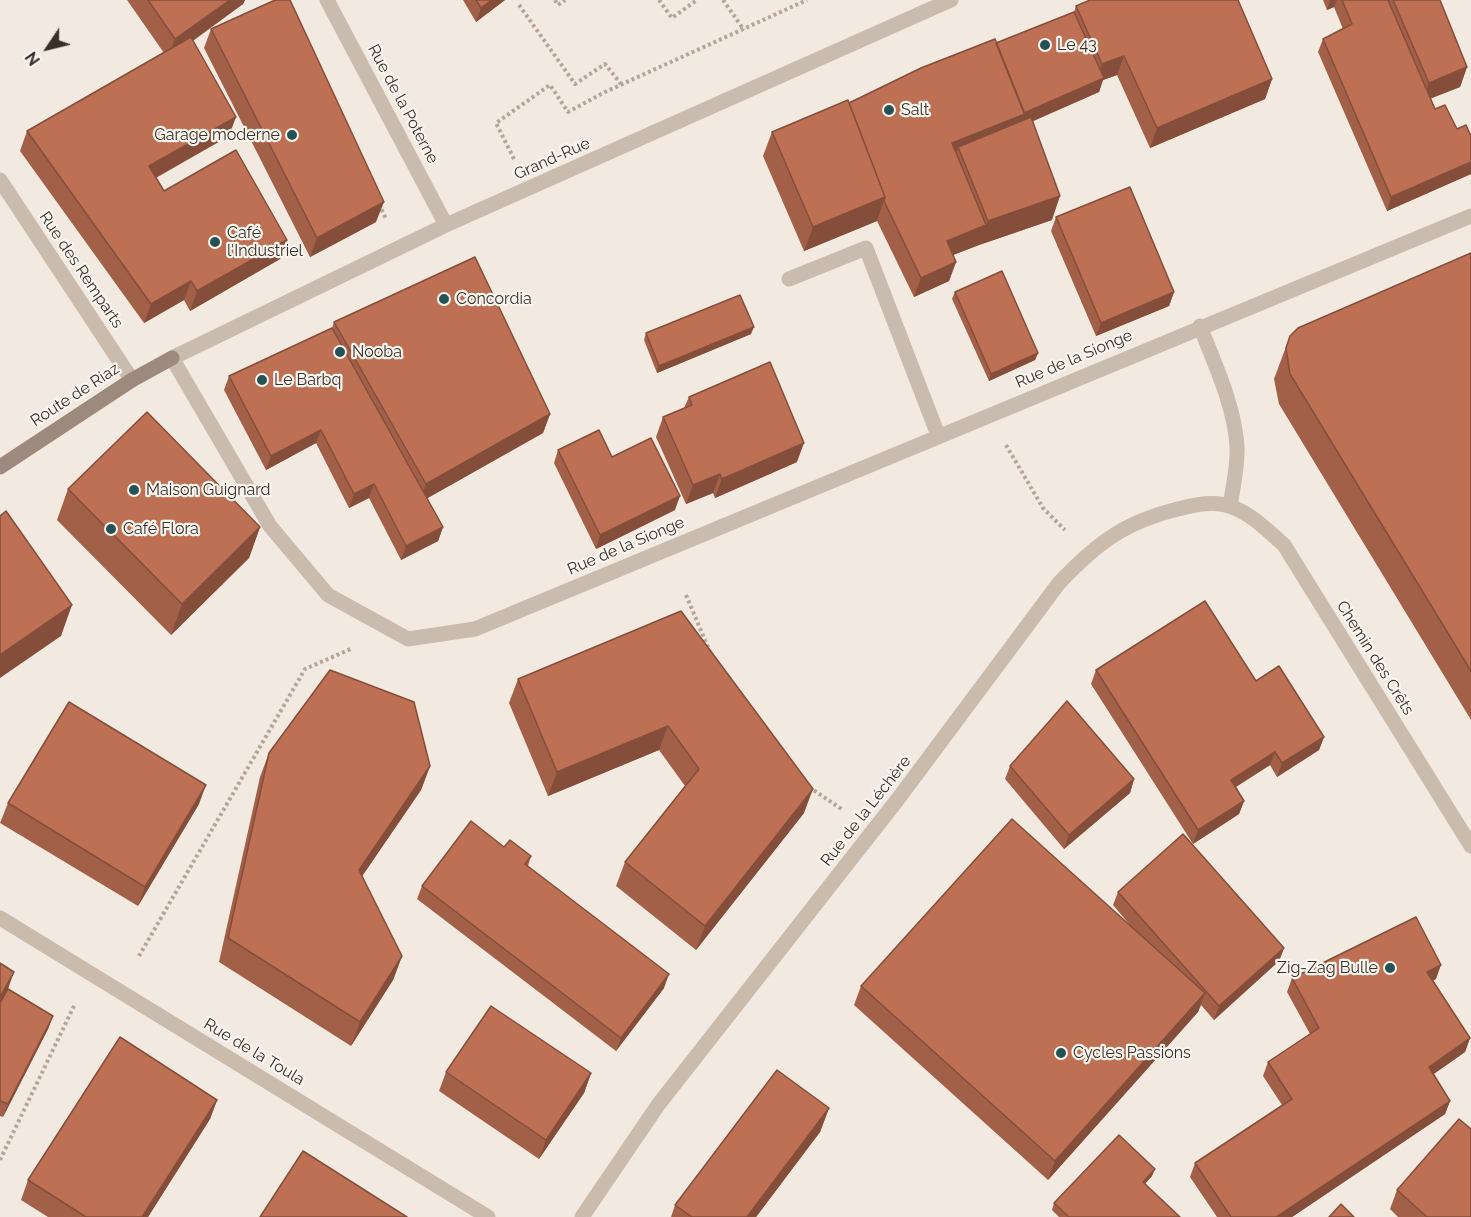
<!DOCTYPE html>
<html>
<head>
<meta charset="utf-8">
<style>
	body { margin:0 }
	#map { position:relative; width:1471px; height:1217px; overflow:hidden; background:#f2eae1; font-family:Raleway,sans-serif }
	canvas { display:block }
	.north { position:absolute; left:18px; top:18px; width:60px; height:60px; -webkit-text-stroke:4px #f9f4ed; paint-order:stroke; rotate:235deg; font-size:16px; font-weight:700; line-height:24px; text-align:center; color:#38302b }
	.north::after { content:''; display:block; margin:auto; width:21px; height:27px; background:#38302b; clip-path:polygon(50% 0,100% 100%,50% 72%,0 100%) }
</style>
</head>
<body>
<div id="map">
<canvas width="1471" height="1217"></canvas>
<div class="north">N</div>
</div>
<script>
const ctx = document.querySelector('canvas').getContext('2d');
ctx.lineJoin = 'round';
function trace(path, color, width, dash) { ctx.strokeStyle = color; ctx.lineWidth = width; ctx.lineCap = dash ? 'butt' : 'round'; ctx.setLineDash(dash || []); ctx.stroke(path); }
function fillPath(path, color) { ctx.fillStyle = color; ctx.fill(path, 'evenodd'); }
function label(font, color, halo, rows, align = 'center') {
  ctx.font = font + ' Raleway,sans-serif'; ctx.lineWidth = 4.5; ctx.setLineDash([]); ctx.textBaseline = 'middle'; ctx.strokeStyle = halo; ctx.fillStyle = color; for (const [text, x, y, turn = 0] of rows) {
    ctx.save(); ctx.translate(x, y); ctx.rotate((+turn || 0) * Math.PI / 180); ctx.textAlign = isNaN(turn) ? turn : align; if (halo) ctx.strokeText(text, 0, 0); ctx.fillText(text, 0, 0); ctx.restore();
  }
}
const path = new Path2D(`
	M555 0 558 5 565 0
	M659 0 672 18 697 0
	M723 0 744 30
	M519 5 575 84 605 64 621 84
	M514 159 496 123 550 85 568 112 605 92 807 0
	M379 204 386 219
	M1006 445 1043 508 1065 530
	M686 595 710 652
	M809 787 843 810
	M139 956 305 669 353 648
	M0 1160 75 1004`);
const lane = new Path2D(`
	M789 279 866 248 938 435`);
const street = new Path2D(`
	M327 0 446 225
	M951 0 446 225 172 358 270 526 328 595 408 639 475 629 1471 216
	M0 180 132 380
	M1200 326C1215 365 1234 404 1237 446 1238 465 1233 487 1230 506
	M0 918 488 1217
	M582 1217 658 1105 898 799 1059 583C1098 542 1126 521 1182 508 1197 504 1218 501 1232 507 1253 515 1268 531 1284 545L1471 846`);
const secondary = new Path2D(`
	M0 467 132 380 172 358`);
const wall = new Path2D(`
	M127 0H245L243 4 193 41 229 136 156 178 164 191 287 240 280 259 190 311 184 300 144 323 20 151 27 131 164 53Z
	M463 0H505L476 22Z
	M1323 0H1440L1467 67 1460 87 1431 98 1435 109 1457 129 1471 136V174L1387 211 1318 52 1323 39 1343 29 1334 7 1327 10Z
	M1076 6 1272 79 1265 99 1150 148 1117 75 1103 80 1099 92 1032 121 1052 220 979 245 953 255 956 262 949 281 914 297 877 221 804 251 763 156 772 132 849 103 1074 12Z
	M211 29 376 222 310 257 204 48Z
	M1056 217 1174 292 1169 306 1096 336 1051 231Z
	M1471 253V720L1279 404 1274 379 1290 336Z
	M955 292 1038 353 1035 360 989 381 952 299Z
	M334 322 550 414 543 433 427 498 443 527 438 541 401 560 369 498 349 508 316 443 266 470 224 390 229 376 332 328Z
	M646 333 751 334 657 373 644 340Z
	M689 397 797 462 715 498 713 493 686 504 656 437 663 417 684 408Z
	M558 450 675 510 596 549 554 463Z
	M68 489 260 527 249 558 171 635 57 520Z
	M681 611 804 813 696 950 616 886 625 862 685 786 659 750 548 796 509 703 518 679Z
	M1096 670 1256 681 1324 737 1319 750 1277 777 1270 765 1236 787 1244 801 1239 814 1193 844 1091 684Z
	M269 753 430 766 421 790 362 876 402 956 393 980 351 1046 219 962 260 777Z
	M1010 766 1134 779 1130 793 1064 849 1005 779Z
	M8 803 199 804 138 906 0 823Z
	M504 847 531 856 528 866 664 988 616 1051 417 899 422 886Z
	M1118 892 1284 948 1279 961 1214 1020 1201 1005 1198 1012 1048 1180 854 1005 861 986 1130 925 1113 905Z
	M0 963 8 989 53 1016 48 1029 3 1117 0 1116Z
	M1292 978 1436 979 1433 980 1470 1038 1465 1052 1433 1074 1450 1101 1445 1114 1292 1217H1217L1190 1177 1195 1163 1282 1105 1263 1076 1268 1062 1310 1034 1287 992Z
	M446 1072 591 1073 584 1093 539 1159 439 1091Z
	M217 1100 210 1119 148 1217H48L21 1200 28 1180Z
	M829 1108 820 1132 756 1217H671L675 1205Z
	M1152 1176 1145 1184 1180 1217H1059L1052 1210 1054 1203Z
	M1397 1190 1471 1217H1398L1390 1209Z`);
const shadedWall = new Path2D(`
	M230 0H245L243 4 168 58 175 39Z
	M492 0H505L476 22 481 8Z
	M1330 0H1337L1334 7 1327 10Z
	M1124 56 1117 75 1103 80 1099 92 1020 127 958 147 953 159 952 143 1021 115 1095 82 1102 64Z
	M1467 67 1460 87 1422 102 1429 83Z
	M1272 79 1265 99 1150 148 1157 128Z
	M236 117 229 136 142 185 149 166Z
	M1471 162V174L1387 211 1391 197Z
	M1060 196 1052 220 979 245 940 260 947 241 986 225 988 221Z
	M885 197 877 221 804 251 813 227Z
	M384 202 376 222 310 257 317 238Z
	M287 240 280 259 190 311 197 291Z
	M956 262 949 281 914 297 921 278Z
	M191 281 184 300 144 323 151 304Z
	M1174 292 1169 306 1096 336 1101 323Z
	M754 327 751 334 657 373 659 366Z
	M1038 353 1035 360 989 381 991 374Z
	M550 414 543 433 419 503 426 484Z
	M321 430 316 443 266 470 271 456Z
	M804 443 797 462 715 498 722 479Z
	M720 474 713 493 686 504 693 485Z
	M374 484 369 498 349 508 354 494Z
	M680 496 675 510 596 549 600 535Z
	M260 527 249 558 171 635 182 604Z
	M443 527 438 541 401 560 406 546Z
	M72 605 61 636 0 678V655Z
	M668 726 659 750 548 796 557 772Z
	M1324 737 1319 750 1277 777 1282 763Z
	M1275 752 1270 765 1226 793 1231 780Z
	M430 766 421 790 350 894 359 870Z
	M1134 779 1130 793 1064 849 1069 835Z
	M206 785 199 804 138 906 145 887Z
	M813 789 804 813 696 950 705 926Z
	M1244 801 1239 814 1193 844 1198 830Z
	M1284 948 1279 961 1214 1020 1219 1006Z
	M402 956 393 980 351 1046 360 1022Z
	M1441 965 1436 979 1422 986 1427 972Z
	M14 972 3 1003 0 1008V997Z
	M669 974 664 988 616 1051 621 1038Z
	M1205 993 1198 1012 1048 1180 1055 1161Z
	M53 1016 48 1029 3 1117 8 1104Z
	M1470 1038 1465 1052 1424 1081 1429 1067Z
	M591 1073 584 1093 539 1159 546 1140Z
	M217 1100 210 1119 148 1217H142Z
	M1450 1101 1445 1114 1292 1217H1276Z
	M829 1108 820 1132 756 1217H747Z
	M1155 1169 1152 1176 1140 1189 1143 1182Z`);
const building = new Path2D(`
	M148 0H230L175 39Z
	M275 0H290L384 202 317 238 211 29Z
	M476 0H492L481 8Z
	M1090 0H1238L1272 79 1157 128 1124 56 1102 64 1076 6Z
	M1342 0H1388L1435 109 1445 105 1457 129 1466 125 1471 136V162L1391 197 1323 39 1352 24Z
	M1393 0H1440L1467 67 1429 83Z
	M1074 12 1104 78 1024 113 996 43Z
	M191 37 236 117 149 166 164 191 236 150 287 240 197 291 191 281 151 304 27 131Z
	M995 39 1025 114 952 143 986 225 947 241 956 262 921 278 884 201 885 197 849 103 921 68Z
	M848 100 885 197 813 227 772 132Z
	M1031 117 1060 196 988 221 958 147Z
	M1130 187 1174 292 1101 323 1056 217Z
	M1471 253V671L1290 374 1286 348 1290 336 1298 328Z
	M475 257 550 414 426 484 334 322Z
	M1002 271 1038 353 991 374 955 292Z
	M740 295 754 327 659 366 646 333Z
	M332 328 443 527 406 546 374 484 354 494 321 430 271 456 229 376Z
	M770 362 804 443 722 479 720 474 693 485 663 417 692 405 689 397Z
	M147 412 260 527 182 604 68 489Z
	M599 430 612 457 651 438 680 496 600 535 558 450Z
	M6 511 72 605 0 655V516Z
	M1205 601 1256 681 1279 666 1324 737 1282 763 1275 752 1231 780 1244 801 1198 830 1096 670Z
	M681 611 813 789 705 926 625 862 699 769 668 726 557 772 518 679Z
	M330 670 414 702 430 766 359 870 402 956 360 1022 228 938 269 753Z
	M1067 701 1134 779 1069 835 1010 766Z
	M69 702 206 785 145 887 8 803Z
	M1012 819 1205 993 1055 1161 861 986Z
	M471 821 504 847 510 840 531 856 525 864 669 974 621 1038 422 886Z
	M1183 834 1284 948 1219 1006 1118 892Z
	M1416 917 1441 965 1427 972 1470 1038 1429 1067 1450 1101 1276 1217H1231L1195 1163 1292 1099 1268 1062 1319 1028 1292 978Z
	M0 963 14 972 0 997Z
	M8 989 53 1016 8 1104 0 1101V1003Z
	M491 1006 591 1073 546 1140 446 1072Z
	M120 1037 217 1100 142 1217H86L28 1180Z
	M777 1070 829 1108 747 1217H692L675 1205Z
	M1459 1119 1471 1129V1217H1427L1397 1190Z
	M1119 1135 1155 1169 1143 1182 1180 1217H1069L1054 1203Z
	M303 1151 407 1217H260Z
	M1341 1204 1354 1217H1329Z`);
const markers = [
	[1045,45,6,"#245257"],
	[889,110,6,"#245257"],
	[292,135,6,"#245257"],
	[215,242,6,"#245257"],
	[444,299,6,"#245257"],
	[340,352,6,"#245257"],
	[262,380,6,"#245257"],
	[134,490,6,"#245257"],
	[111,529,6,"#245257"],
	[1390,968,6,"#245257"],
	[1061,1053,6,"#245257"]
];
const poiNames = [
	["Le 43",1057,45],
	["Salt",901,110],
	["Garage moderne",280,135,"right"],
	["Café",227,233],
	["l'Industriel",227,251],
	["Concordia",456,299],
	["Nooba",352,352],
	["Le Barbq",274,380],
	["Maison Guignard",146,490],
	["Café Flora",123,529],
	["Zig-Zag Bulle",1378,968,"right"],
	["Cycles Passions",1073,1053]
];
const streetNames = [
	["Rue de la Poterne",403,104,62],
	["Grand-Rue",552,159,-24],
	["Rue des Remparts",81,270,56],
	["Rue de la Sionge",1074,359,-23],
	["Route de Riaz",75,395,-33],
	["Rue de la Sionge",626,546,-23],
	["Chemin des Crêts",1375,658,58],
	["Rue de la Léchère",866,811,-52],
	["Rue de la Toula",254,1052,31]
];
trace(path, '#b5a598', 4, [3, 3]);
trace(lane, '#c9bbad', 15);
trace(street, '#c9bbad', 15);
trace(secondary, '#9d8a7f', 15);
fillPath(wall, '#a36048');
fillPath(shadedWall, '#844e3b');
fillPath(building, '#bd7054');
trace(building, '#844e3b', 1.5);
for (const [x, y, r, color] of markers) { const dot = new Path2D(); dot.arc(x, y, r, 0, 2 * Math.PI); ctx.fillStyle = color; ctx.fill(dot); trace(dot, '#f9f4ed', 2); }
label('16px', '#38302b', '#f9f4ed', poiNames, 'left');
label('16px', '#38302b', '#f9f4ed', streetNames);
</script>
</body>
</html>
